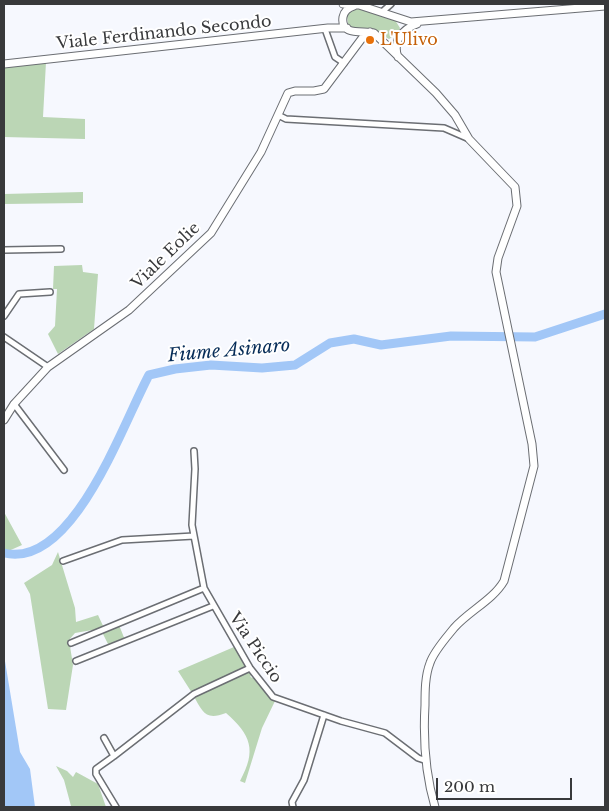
<!DOCTYPE html>
<html>
<head>
<meta charset="utf-8">
<style>
	body { margin:0 }
	#map { position:relative; width:609px; height:811px; overflow:hidden; background:#f6f8fe; font-family:"Libre Baskerville",serif }
	canvas { display:block }
	.frame { position:absolute; inset:0; border:5px solid #38393b; pointer-events:none }
	.scale { position:absolute; left:436px; top:778px; width:136px; height:22px; box-sizing:border-box; border:2px solid #38393b; border-top:0; padding-left:6px; font-size:15px; line-height:18px; white-space:nowrap; color:#38393b; -webkit-text-stroke:4px #fff; paint-order:stroke }
</style>
</head>
<body>
<div id="map">
<canvas width="609" height="811"></canvas>
<div class="frame"></div>
<div class="scale">200 m</div>
</div>
<script>
const ctx = document.querySelector('canvas').getContext('2d');
ctx.lineJoin = 'round';
function fillPath(path, color) { ctx.fillStyle = color; ctx.fill(path, 'evenodd'); }
function trace(path, color, width, dash) { ctx.strokeStyle = color; ctx.lineWidth = width; ctx.lineCap = dash ? 'butt' : 'round'; ctx.setLineDash(dash || []); ctx.stroke(path); }
function label(font, color, halo, rows, align = 'center') {
  ctx.font = font + ' "Libre Baskerville",serif'; ctx.lineWidth = 4; ctx.setLineDash([]); ctx.textBaseline = 'middle'; ctx.strokeStyle = halo; ctx.fillStyle = color; for (const [text, x, y, turn = 0] of rows) {
    ctx.save(); ctx.translate(x, y); ctx.rotate((+turn || 0) * Math.PI / 180); ctx.textAlign = isNaN(turn) ? turn : align; if (halo) ctx.strokeText(text, 0, 0); ctx.fillText(text, 0, 0); ctx.restore();
  }
}
const green = new Path2D(`
	M358 9 395 20 400 28 398 34 389 39 370 28H353L348 24 347 15 351 11Z
	M46 62 43 117 85 119V139L4 137V66Z
	M83 192V203L4 204V194Z
	M82 265 83 272 98 274 94 329 58 354 48 334 55 326 57 289H53L54 266Z
	M4 512 22 545 4 553Z
	M58 552 75 608 76 622 98 615 104 628 75 633 69 640 73 665 66 710 48 709 30 594 24 583 52 565Z
	M119 625 125 640 109 646 102 632Z
	M234 647 246 666 245 669 192 693 178 671Z
	M248 671 253 674 250 676 252 678 255 677 266 692 275 701 262 728 245 783 240 781C257 750 251 735 226 713 205 721 203 712 193 695Z
	M56 766 67 771 73 777 76 772 98 784 106 807 71 806 64 780Z`);
const water = new Path2D(`
	M4 655 20 752 30 769 35 807H4Z`);
const river = new Path2D(`
	M4 553C73 570 123 423 149 375L175 369 211 365 262 368 295 365 330 343 354 339 381 345 451 336 535 337 605 314`);
const street = new Path2D(`
	M382 12 391 4
	M325 29 335 57 344 63
	M278 115 286 119 444 128 467 138
	M4 250 61 249
	M4 316 19 294 50 292
	M4 337 48 367
	M14 404 64 470
	M194 451 195 469 192 525 204 588 250 668 273 697 341 721 385 733 418 758 424 760
	M63 561 122 540 194 536
	M71 643 204 588
	M76 661 213 606
	M104 738 114 756 194 694 250 668
	M114 756 96 769V774L116 807
	M293 807 292 802 304 780 324 715`);
const secondary = new Path2D(`
	M343 4 359 5 411 22 605 6
	M354 6C348 8 344 11 343 17 340 37 364 30 374 33L436 93 455 115 469 139 515 187 517 206 498 258 496 272 532 444 534 466 504 581C493 600 469 611 454 628 446 638 434 651 430 663 425 676 425 691 425 705 423 740 425 773 435 807
	M398 57C392 42 402 29 417 24
	M4 64 328 28H347
	M4 420 14 404 48 367 129 310 211 233 261 152 288 93 295 91H314L324 89 363 37 370 32`);
const markers = [
	[370,40,5,"#e8710a"]
];
const streetNames = [
	["Viale Ferdinando Secondo",164,33,-6],
	["Viale Eolie",166,256,-44],
	["Via Piccio",255,648,56]
];
const foodNames = [
	["L'Ulivo",380,40]
];
const waterNames = [
	["Fiume Asinaro",229,351,-5]
];
fillPath(green, '#bbd6b5');
fillPath(water, '#a2c7f7');
trace(river, '#a2c7f7', 9);
trace(street, '#6b6e73', 8);
trace(secondary, '#6b6e73', 9);
trace(street, '#fff', 5);
trace(secondary, '#fff', 7);
for (const [x, y, r, color] of markers) { const dot = new Path2D(); dot.arc(x, y, r, 0, 2 * Math.PI); ctx.fillStyle = color; ctx.fill(dot); trace(dot, '#fff', 2); }
label('16px', '#38393b', '#fff', streetNames);
label('16px', '#c56008', '#fff', foodNames, 'left');
label('italic 18px', '#072d58', '#fff', waterNames);
</script>
</body>
</html>
